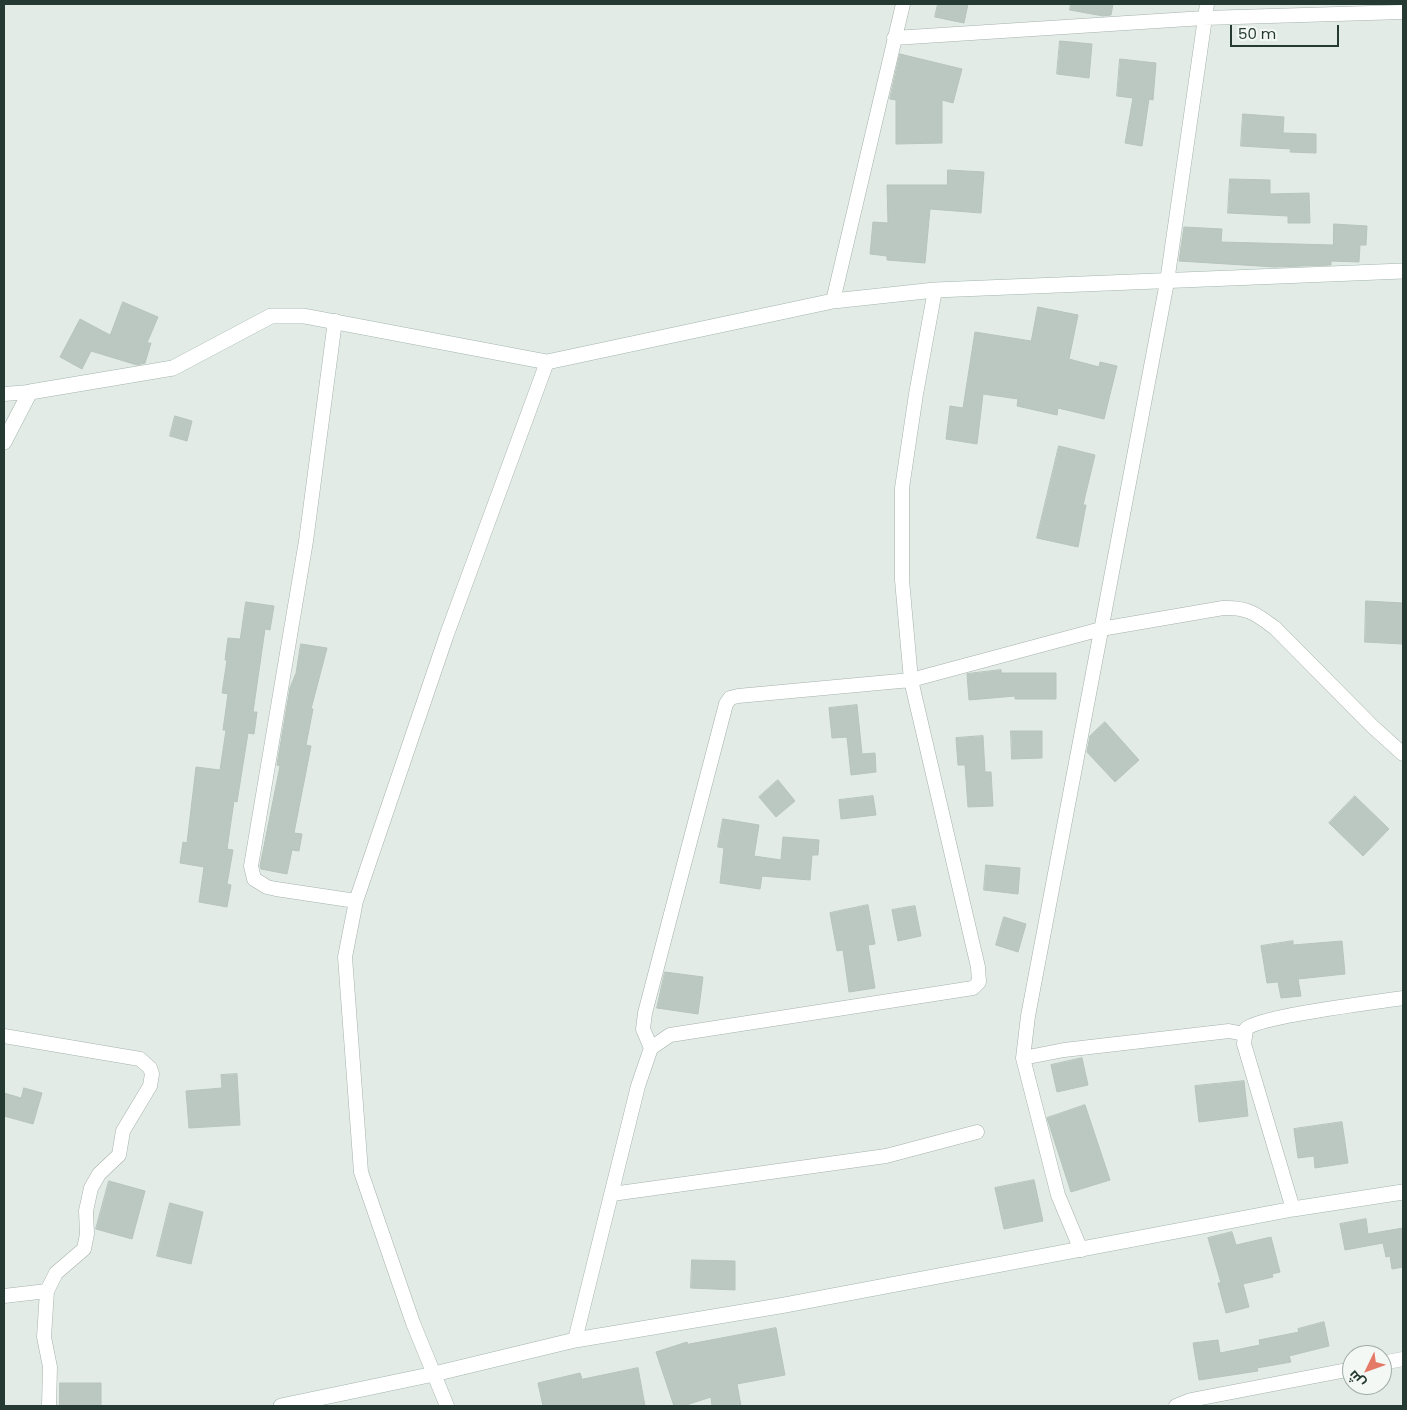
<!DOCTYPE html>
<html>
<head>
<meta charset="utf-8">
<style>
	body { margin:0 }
	#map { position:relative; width:1407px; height:1410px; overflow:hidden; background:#e3ebe6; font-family:Poppins,Cairo,sans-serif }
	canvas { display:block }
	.frame { position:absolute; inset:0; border:5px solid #243a32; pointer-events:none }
	.north { position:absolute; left:1342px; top:1345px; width:50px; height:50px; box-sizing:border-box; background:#f3f8f5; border:1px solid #a0aca7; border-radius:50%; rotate:228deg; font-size:14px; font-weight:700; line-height:20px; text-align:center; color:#243a32 }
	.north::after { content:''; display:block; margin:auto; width:18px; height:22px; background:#e47968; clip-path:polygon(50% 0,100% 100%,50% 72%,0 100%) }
	.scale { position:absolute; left:1230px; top:25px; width:109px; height:22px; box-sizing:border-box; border:2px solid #243a32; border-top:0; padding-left:6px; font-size:15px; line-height:18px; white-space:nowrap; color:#243a32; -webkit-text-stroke:4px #f3f8f5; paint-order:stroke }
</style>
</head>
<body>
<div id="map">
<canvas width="1407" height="1410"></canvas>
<div class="frame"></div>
<div class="north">ش</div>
<div class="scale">50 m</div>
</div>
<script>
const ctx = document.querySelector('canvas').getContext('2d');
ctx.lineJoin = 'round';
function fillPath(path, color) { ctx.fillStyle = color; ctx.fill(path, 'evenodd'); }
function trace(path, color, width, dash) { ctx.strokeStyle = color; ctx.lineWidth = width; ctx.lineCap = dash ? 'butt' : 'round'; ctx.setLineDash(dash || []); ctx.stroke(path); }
const building = new Path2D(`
	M938 4H968L964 23 935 17Z
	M1071 4H1113L1111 15 1103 16 1070 10Z
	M1060 41 1092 44 1089 78 1057 74Z
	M900 54 962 69 953 103 942 100V143L896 144V100L890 99Z
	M1120 59 1156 63 1153 100 1149 99 1142 146 1125 143 1133 98 1117 96Z
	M1243 114 1284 117 1283 133 1316 134V153L1290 152 1291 149 1241 146Z
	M948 170 984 172 981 213 930 209 925 263 887 260V256L870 254 873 222 888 223 887 185H947Z
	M1230 179 1270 180V194L1309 193 1310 223H1288V216L1228 213Z
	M1334 224 1367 226 1366 245H1360L1359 262 1331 261V265L1275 267 1179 261 1184 227 1222 229 1221 242 1333 245Z
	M123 302 158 317 147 343H151L145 363 137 365 91 351 82 369 60 357 80 319 110 335Z
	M1038 307 1078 315 1069 359 1099 367 1100 362 1117 366 1104 419 1058 408 1057 415 1017 406 1018 399 983 394 977 444 946 439 950 406 963 408 975 332 1031 341Z
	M175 416 192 421 187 441 170 436Z
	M1059 446 1095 455 1083 505H1086L1078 547 1037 538Z
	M1366 601 1403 603V644L1365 642Z
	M246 602 274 606 270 630 265 629 253 712H257L254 734 248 733 237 802 234 801 227 849 233 850 227 884 231 885 227 907 199 902 204 867 180 863 183 842 187 843 196 767 220 770 226 730H223L228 694 222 693 227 660H225L228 638 240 639Z
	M301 644 327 648 311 709H313L306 745 311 746 294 833 302 834 299 851 292 850 287 874 261 869 260 866 280 766 277 765 290 688 296 673Z
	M1001 670V673H1056V699H1015V696L969 700 967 674Z
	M857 705 862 754 875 753 876 772 851 775 847 737 832 738 829 708Z
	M1105 722 1139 760 1115 782 1087 752 1090 736Z
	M1011 731H1042V758L1012 759Z
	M983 736 985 772H991L993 806 968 807 965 765H958L956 738Z
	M778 780 795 801 776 817 759 797Z
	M873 796 876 815 841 819 839 800Z
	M1355 796 1389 829 1363 856 1329 823Z
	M723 819 759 825 754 856 781 860 783 837 819 840 818 855H812L810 880 762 876 760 889 720 883 724 848 718 847Z
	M986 865 1020 868 1018 894 984 890Z
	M868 905 875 944 868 945 875 988 849 992 843 950 837 951 830 913Z
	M915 906 921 936 898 941 892 910Z
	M1004 917 1026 924 1018 952 996 945Z
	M1293 941V945L1342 941 1345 974 1298 979 1301 996 1281 998 1278 982 1267 983 1261 946Z
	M665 972 703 977 698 1014 657 1008Z
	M1082 1058 1088 1085 1057 1092 1051 1065Z
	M237 1074 240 1125 189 1128 186 1091 222 1088 221 1075Z
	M1244 1081 1248 1116 1199 1122 1195 1086Z
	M24 1088 42 1093 33 1124 4 1116V1093L21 1098Z
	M1085 1105 1110 1180 1071 1192 1047 1118Z
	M1342 1122 1348 1163 1315 1168 1314 1156 1298 1158 1294 1129Z
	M1034 1180 1043 1221 1004 1229 995 1188Z
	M109 1181 145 1191 132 1239 96 1229Z
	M170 1203 203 1212 191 1264 157 1256Z
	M1366 1219 1368 1234 1403 1228V1267L1392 1269 1390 1256 1386 1257 1383 1243 1345 1250 1340 1224Z
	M1232 1232 1236 1245 1271 1237 1280 1272 1272 1274 1273 1277 1243 1284 1249 1307 1226 1313 1218 1283H1221L1208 1238Z
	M692 1260 735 1261V1290L691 1288Z
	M1324 1322 1329 1346 1289 1356 1291 1362 1257 1368 1258 1371 1199 1380 1193 1343 1218 1340 1220 1353 1260 1345 1259 1340 1299 1332 1298 1329Z
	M776 1328 785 1375 737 1384 741 1406H712L711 1397 683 1406H674L656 1352 687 1342 688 1344Z
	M638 1368 645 1406H543L538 1383 580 1373 582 1379Z
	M60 1383H101V1406H60Z`);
const street = new Path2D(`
	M894 38 1204 18 1403 12
	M833 301 903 4
	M335 321 306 541 251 866 254 879 267 887 276 889 356 901
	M4 394 30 392
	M4 1036 140 1059 150 1068 152 1074 150 1086 123 1131 119 1155 99 1174 91 1188 86 1211 87 1234 84 1249 56 1273 47 1291 44 1337 50 1367 49 1406
	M651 1048 643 1029 645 1013 726 704 730 698 738 696 911 680 902 580V488L916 394 935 290
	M1023 1058 1064 1050 1229 1031 1244 1034
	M612 1194 886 1156 977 1132
	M1293 1209 1244 1044 1246 1029C1259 1016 1377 1002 1403 998
	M1081 1250 1058 1195 1023 1058 1028 1016 1167 282 1207 4
	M4 1296 47 1291
	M575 1340 638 1086 651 1048 670 1035 973 988 979 982 978 967 911 680 1101 629 1223 608C1248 607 1256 614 1275 628L1372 726 1403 754
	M1382 1363 1403 1359
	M447 1406 413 1323 361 1172 345 957 356 901 447 634 547 362
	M1176 1406 1191 1400 1352 1369`);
const secondary = new Path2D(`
	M4 442 30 392 173 368 271 316H304L547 362 833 301 935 290 1403 271
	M281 1406 434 1374 575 1340 785 1305 1293 1209 1403 1192`);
fillPath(building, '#bbc8c2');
trace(building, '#b6c4bc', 1);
trace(street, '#a6b2ac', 15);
trace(secondary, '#a2b6ad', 16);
trace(street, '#fff', 14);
trace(secondary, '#fff', 15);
</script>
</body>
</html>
